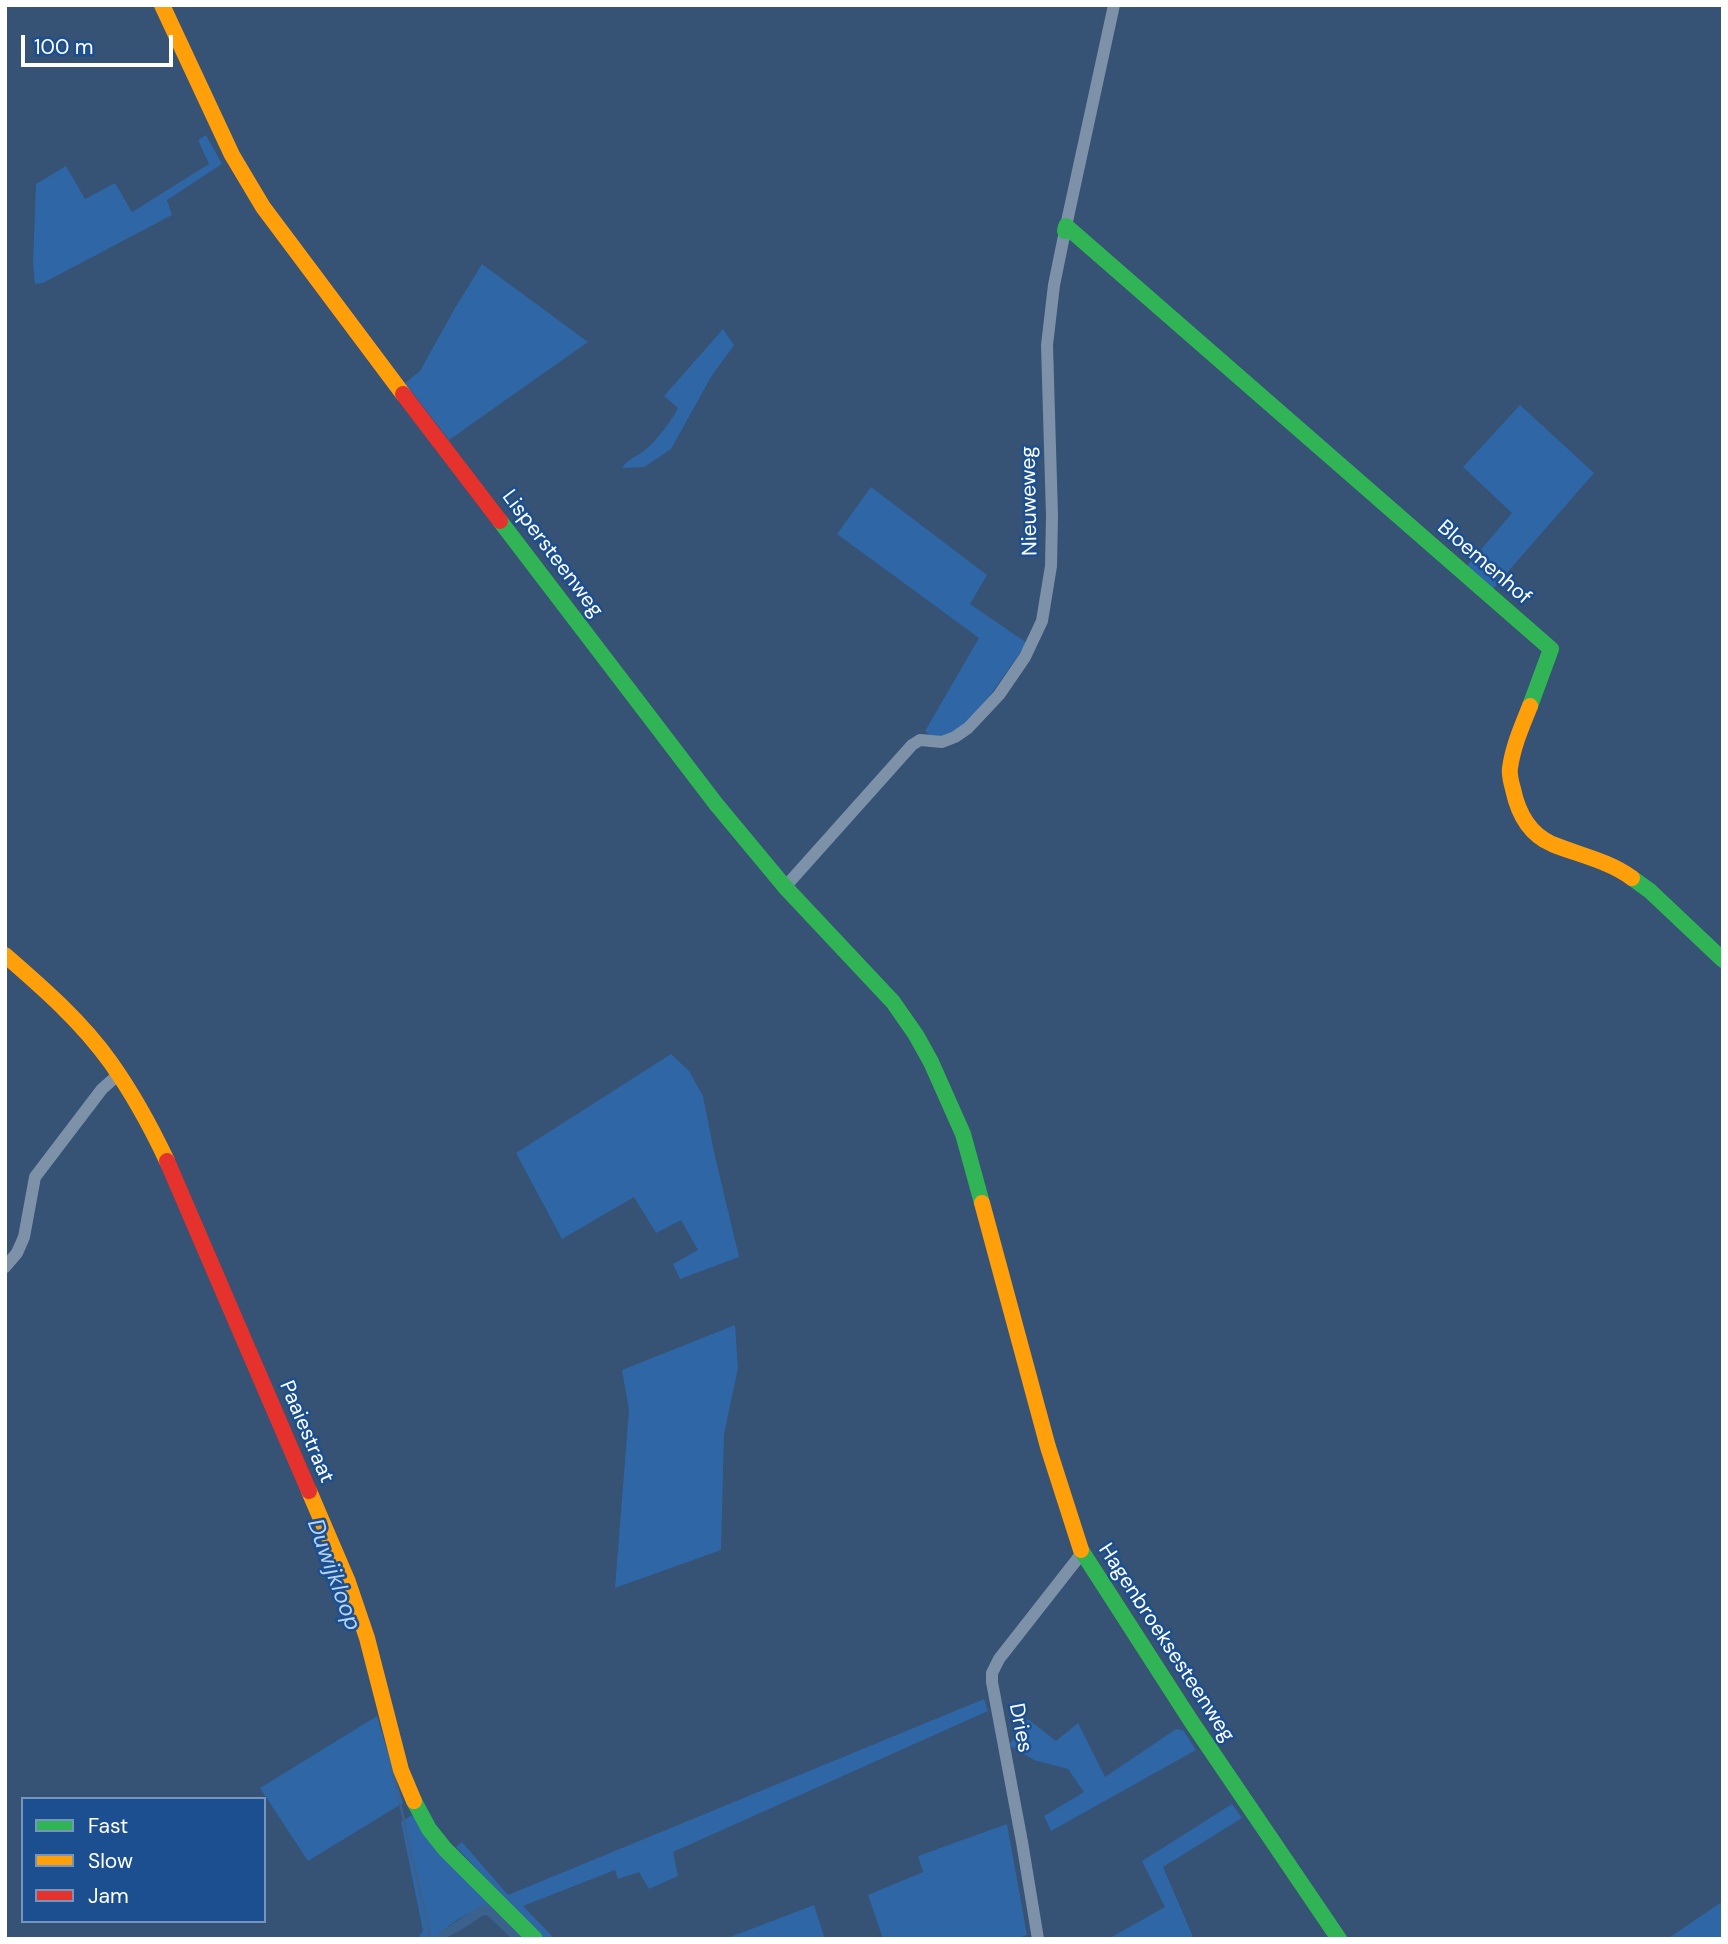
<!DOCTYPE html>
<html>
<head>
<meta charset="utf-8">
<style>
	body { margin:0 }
	#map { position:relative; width:1728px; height:1944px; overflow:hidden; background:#365274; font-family:"DM Sans",sans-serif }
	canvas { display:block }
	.frame { position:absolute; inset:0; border:7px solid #fff; pointer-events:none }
	.legend { position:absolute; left:21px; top:1797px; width:245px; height:126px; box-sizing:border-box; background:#1b4f8f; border:2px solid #7695bc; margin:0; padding:9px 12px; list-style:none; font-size:21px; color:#fff }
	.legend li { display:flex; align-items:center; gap:14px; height:35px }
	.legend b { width:35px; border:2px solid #7695bc }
	.scale { position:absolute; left:21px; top:35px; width:152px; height:32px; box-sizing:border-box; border:4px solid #fff; border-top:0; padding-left:9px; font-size:21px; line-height:24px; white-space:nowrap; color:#fff; -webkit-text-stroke:5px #1b4f8f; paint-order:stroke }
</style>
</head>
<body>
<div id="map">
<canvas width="1728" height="1944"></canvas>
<div class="frame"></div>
<ul class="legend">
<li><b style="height:9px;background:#30b455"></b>Fast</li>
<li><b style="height:9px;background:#ff9f0a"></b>Slow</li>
<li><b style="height:9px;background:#e5322d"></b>Jam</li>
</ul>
<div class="scale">100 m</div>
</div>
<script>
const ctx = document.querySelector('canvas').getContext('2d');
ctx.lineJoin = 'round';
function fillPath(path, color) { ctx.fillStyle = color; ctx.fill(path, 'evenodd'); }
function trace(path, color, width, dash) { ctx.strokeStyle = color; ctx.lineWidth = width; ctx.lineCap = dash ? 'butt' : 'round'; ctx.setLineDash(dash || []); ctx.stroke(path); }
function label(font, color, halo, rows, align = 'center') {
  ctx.font = font + ' "DM Sans",sans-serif'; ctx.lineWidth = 5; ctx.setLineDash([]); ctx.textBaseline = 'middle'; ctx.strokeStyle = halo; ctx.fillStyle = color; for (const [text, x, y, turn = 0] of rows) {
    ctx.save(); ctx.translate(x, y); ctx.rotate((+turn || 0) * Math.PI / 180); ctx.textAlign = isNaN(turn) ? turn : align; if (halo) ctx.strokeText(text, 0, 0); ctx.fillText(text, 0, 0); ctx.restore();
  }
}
const green = new Path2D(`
	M206 135 222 164 167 200 172 215 43 283 35 284 33 263 36 184 66 166 85 199 115 183 132 212 209 164 198 140Z
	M482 264 588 342 449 440 405 383 420 371 455 308Z
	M723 329 734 345 711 377 671 449 644 467 622 468C631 456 636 458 645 450 658 439 670 423 678 408L664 396Z
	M1520 405 1594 473 1492 590 1466 567 1512 513 1463 467Z
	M871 487 987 575 970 604 1027 643 975 717 946 737 933 738 925 731 979 638 837 534Z
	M671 1054 689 1071 703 1096 714 1152 739 1257 680 1279 673 1264 698 1250 681 1220 656 1233 634 1197 562 1239 516 1153Z
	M735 1325 738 1368 724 1434 721 1550 615 1588 629 1410 622 1370Z
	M984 1699 988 1711 673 1852 678 1876 649 1889 639 1872 618 1879 615 1870 523 1906 555 1939H543L456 1847 462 1842 508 1895Z
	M377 1716 403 1803 308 1861 260 1788Z
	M1028 1719 1056 1741 1078 1723 1105 1777 1176 1729 1183 1730 1196 1750 1051 1831 1044 1816 1084 1792 1068 1769 1034 1760 1009 1745Z
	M1232 1804 1242 1818 1163 1867 1194 1939H1108L1165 1907 1142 1861Z
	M412 1815 514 1928 492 1907C471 1909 453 1921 438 1935V1939H417L423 1931 401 1822Z
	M1007 1824 1027 1935 1016 1939H883L868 1895 923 1872 918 1856Z
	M1723 1901V1939H1667Z
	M814 1905 825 1939H725Z`);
const water = new Path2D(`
	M482 1905H487L492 1907 525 1939H512L488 1916 484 1915 458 1932 449 1936 447 1939H438V1935L443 1930Z`);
const stream = new Path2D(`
	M392 1768 430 1935 427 1939`);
const street = new Path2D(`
	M1066 226 1114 5
	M785 887 912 745 920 740 942 742 955 737 968 728 999 695 1025 657 1042 621 1051 566 1052 516 1047 345 1054 285 1065 231
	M5 1267 17 1253 24 1237 35 1177 102 1089 119 1074
	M1038 1939 1022 1842 992 1682V1673L999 1659 1082 1553`);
const fast = new Path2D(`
	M1065 231 1066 226 1551 649 1530 706
	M500 521 716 804 785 887 893 1002 916 1035 931 1062 963 1134 982 1203
	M1632 878 1650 891 1723 960
	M1081 1550 1191 1721 1339 1939
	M414 1801 429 1829 445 1849 535 1939`);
const slow = new Path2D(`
	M162 5 232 155 263 207 403 394
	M1530 706C1522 726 1513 746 1510 768 1509 775 1511 782 1513 789 1518 813 1529 834 1552 844 1579 855 1609 861 1632 878
	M5 955C43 988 82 1022 111 1063 133 1094 151 1127 167 1161
	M982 1203 1048 1447 1081 1550
	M309 1491 348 1582 367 1638 401 1770 414 1801`);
const jam = new Path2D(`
	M403 394 500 521
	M167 1161 309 1491`);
const streetNames = [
	["Nieuweweg",1030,501,-91],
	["Lispersteenweg",552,554,53],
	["Bloemenhof",1484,563,41],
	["Paaiestraat",306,1432,67],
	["Hagenbroeksesteenweg",1166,1643,57],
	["Dries",1020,1728,79]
];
const waterNames = [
	["Duwijkloop",333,1575,70]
];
fillPath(green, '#2f66a5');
fillPath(water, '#3b618d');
trace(stream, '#3b618d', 2.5);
trace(street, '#7d92a8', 12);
trace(fast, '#30b455', 16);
trace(slow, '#ff9f0a', 16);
trace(jam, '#e5322d', 16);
label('21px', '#fff', '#1b4f8f', streetNames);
label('italic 23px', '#b5d3f5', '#1b4f8f', waterNames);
</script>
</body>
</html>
